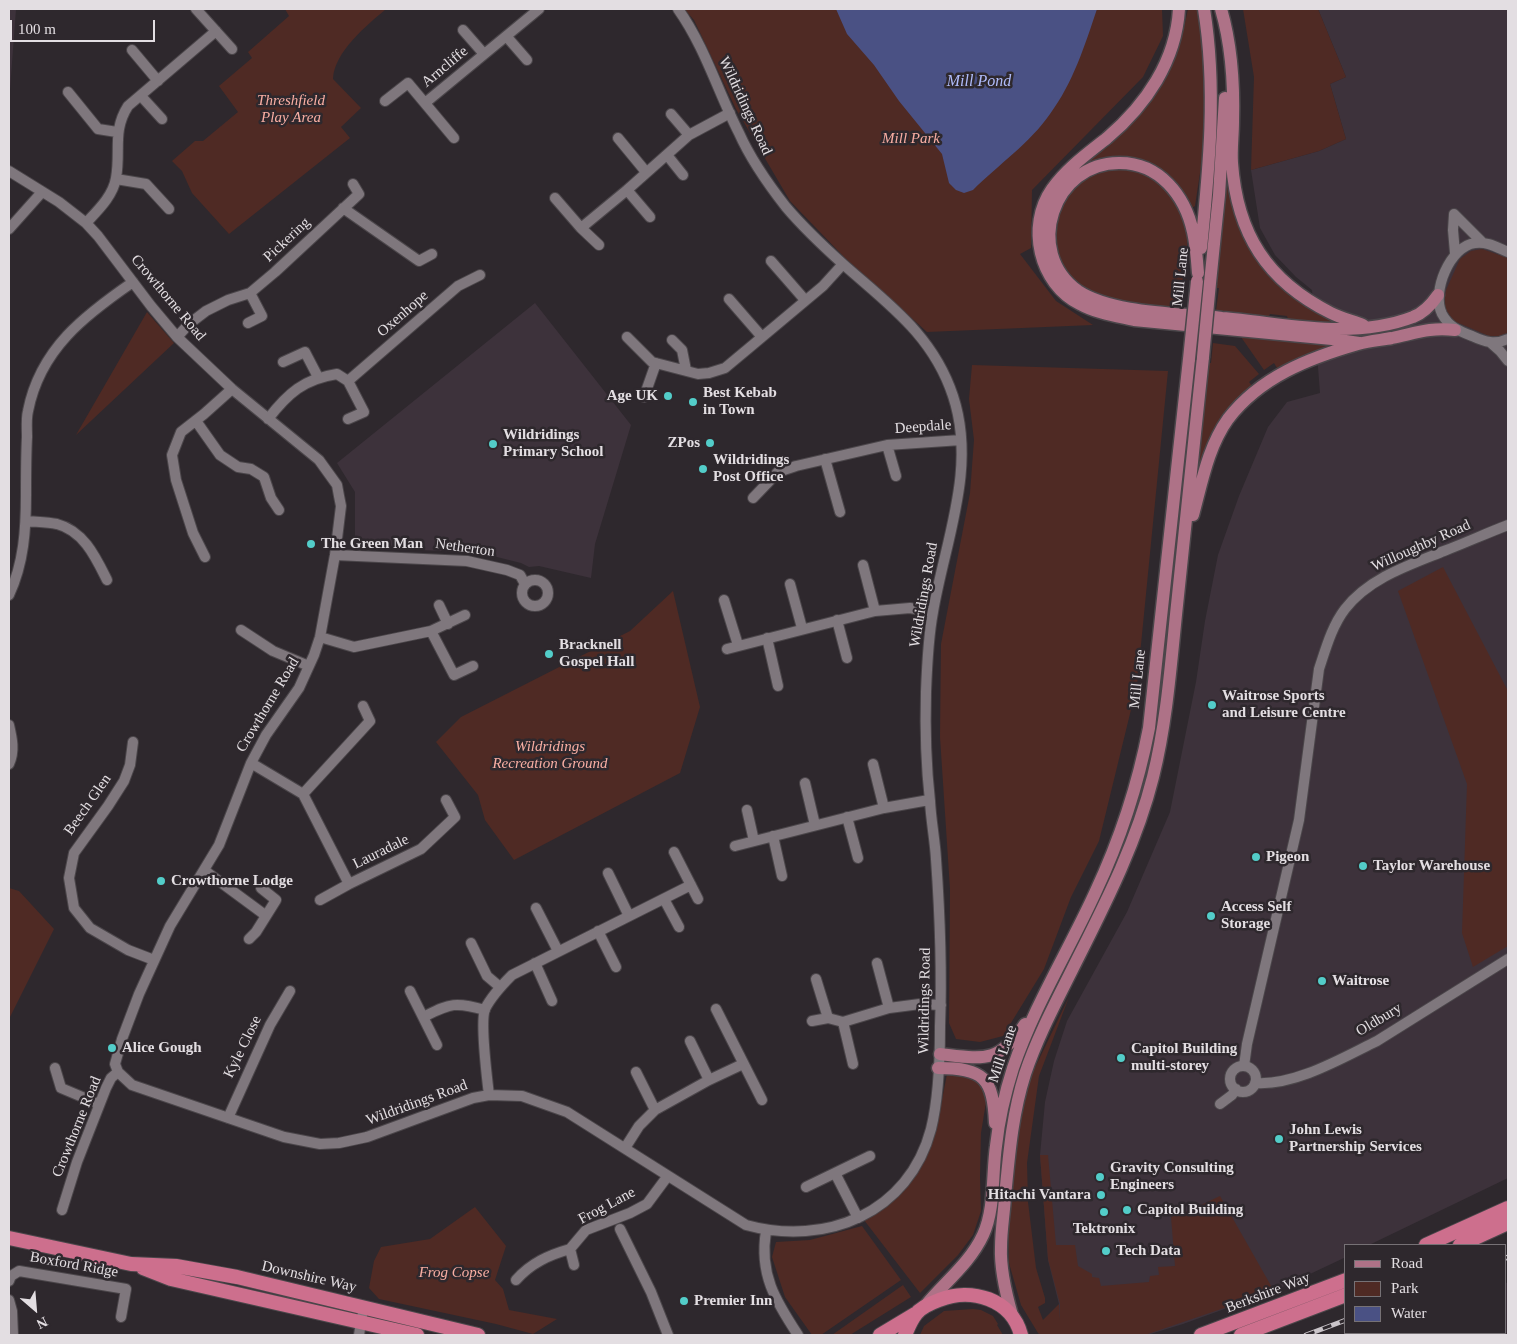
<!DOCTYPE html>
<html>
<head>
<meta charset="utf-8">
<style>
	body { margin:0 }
	#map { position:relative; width:1517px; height:1344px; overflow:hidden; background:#2e282d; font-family:"Times New Roman",serif }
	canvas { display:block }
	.frame { position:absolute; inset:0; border:10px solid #e3dee2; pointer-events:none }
	.legend { position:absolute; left:1344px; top:1244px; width:162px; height:90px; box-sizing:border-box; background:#2e282d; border:1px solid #767175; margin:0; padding:6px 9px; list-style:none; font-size:15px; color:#e3dee2 }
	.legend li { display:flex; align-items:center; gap:10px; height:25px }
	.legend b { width:25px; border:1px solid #767175 }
	.north { position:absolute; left:10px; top:1284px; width:50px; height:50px; -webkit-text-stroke:4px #2e282d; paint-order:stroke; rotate:153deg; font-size:14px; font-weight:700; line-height:20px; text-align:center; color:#e3dee2 }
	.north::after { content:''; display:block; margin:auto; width:18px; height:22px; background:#e3dee2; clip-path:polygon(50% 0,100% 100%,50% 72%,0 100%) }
	.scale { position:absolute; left:10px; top:20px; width:145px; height:22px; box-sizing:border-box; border:2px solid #e3dee2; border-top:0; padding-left:6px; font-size:15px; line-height:18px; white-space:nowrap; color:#e3dee2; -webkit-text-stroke:4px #2e282d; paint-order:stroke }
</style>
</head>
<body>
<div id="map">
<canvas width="1517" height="1344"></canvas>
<div class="frame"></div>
<ul class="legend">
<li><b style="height:6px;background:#ae7287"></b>Road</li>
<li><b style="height:14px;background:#4f2a24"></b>Park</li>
<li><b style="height:14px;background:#4a5184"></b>Water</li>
</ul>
<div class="north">N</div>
<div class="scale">100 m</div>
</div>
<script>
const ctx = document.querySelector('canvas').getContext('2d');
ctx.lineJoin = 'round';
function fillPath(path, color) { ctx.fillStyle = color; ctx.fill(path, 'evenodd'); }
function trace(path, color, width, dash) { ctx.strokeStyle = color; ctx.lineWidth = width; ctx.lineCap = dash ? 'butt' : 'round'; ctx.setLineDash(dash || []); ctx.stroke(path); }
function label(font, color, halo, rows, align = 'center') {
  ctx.font = font + ' "Times New Roman",serif'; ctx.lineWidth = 5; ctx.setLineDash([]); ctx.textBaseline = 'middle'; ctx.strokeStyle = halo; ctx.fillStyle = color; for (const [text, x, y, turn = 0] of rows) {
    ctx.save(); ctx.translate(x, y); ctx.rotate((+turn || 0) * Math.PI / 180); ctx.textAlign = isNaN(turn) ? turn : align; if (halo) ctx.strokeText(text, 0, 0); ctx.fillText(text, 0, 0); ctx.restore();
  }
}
const built = new Path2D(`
	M9 9H16L10 90 9 89Z
	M1318 9H1508V1178L1369 1245H1346V1257L1274 1291 1183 1324 1147 1335H1041L1038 1333 1059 1325V1304L1048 1260 1040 1155 1045 1102 1054 1061 1067 1021 1127 912 1170 812 1196 682 1205 621 1218 555 1239 496 1268 427 1287 402 1320 393 1312 290 1296 277 1275 255 1260 228 1251 170 1319 151 1346 139 1330 84 1346 77Z
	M535 303 631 425 595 544 591 578 539 566 529 567 521 563 481 553 360 547 355 540V492L337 463Z
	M1508 1282V1335H1365L1372 1333H1506V1283Z`);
const green = new Path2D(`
	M285 9H386C367 25 334 52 333 79L361 108 341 127 350 138 229 234 192 193 182 171 172 161 195 141H203L238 112 219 86 252 58 248 52 289 16Z
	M684 9H1162L1163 36 1143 77 1032 190 1031 248 1020 254 1056 301 1093 325 927 332 845 258 790 201 736 109 694 20Z
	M1188 9H1199L1206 76 1207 127 1195 206 1192 208C1181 186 1163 168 1139 162 1064 141 1009 238 1068 290 1085 306 1109 310 1131 314L1129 316C1097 311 1064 300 1049 268 1009 184 1116 150 1154 96 1173 70 1182 40 1188 9Z
	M1243 9H1318L1346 77 1330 84 1346 139 1319 151 1251 170 1254 77Z
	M1110 168 1133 169 1158 181 1178 202 1187 230V260L1186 289 1182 291 1180 309 1110 301 1072 282 1053 248 1062 199 1089 175Z
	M1228 169 1253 250 1345 324 1339 325 1288 319 1287 316 1270 314 1268 318 1216 311 1219 288H1216Z
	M1482 249 1508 258V333L1499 336H1489L1454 321 1445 309 1444 300 1446 290 1460 259 1471 251Z
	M147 312 174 343 76 435Z
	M1241 337 1312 343 1331 346 1277 368 1274 363 1264 370Z
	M1213 343 1235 346 1259 374 1249 382 1253 387 1241 399 1195 489 1208 363H1211Z
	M972 365 1168 371 1137 685 1099 841 1071 897 1044 969 1003 1036 980 1042 956 1039 949 1023 950 889 940 737 941 644 970 493 974 440 969 399Z
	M1443 567 1508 691V946L1473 967 1462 933 1467 784 1398 591Z
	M673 591 700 707 680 773 514 860 485 820 478 795 436 742 461 717 630 631Z
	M9 888 19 891 54 929 9 1019Z
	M1069 997 1039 1076 1027 1163 1028 1202 1036 1268 1045 1298V1303L1038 1307 1043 1320 1059 1304 1060 1320V1304L1048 1259 1040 1155H1048L1056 1245H1075L1078 1266 1092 1274V1277L1099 1278 1101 1286 1149 1282 1150 1276 1159 1275 1158 1267 1175 1266 1171 1217 1184 1213 1220 1196 1274 1291 1145 1335H1041L1038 1333 1021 1305 1009 1263 1008 1207 1019 1130 1030 1078Z
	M963 1071 982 1085 987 1096 981 1133 980 1177 981 1211 973 1235 958 1255 920 1293 864 1220 895 1197 940 1110 947 1074Z
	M475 1207 506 1246 495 1280 503 1289 509 1310 557 1319 533 1334 496 1324 379 1299 369 1288 374 1261 381 1247 430 1239Z
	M862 1226 901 1280 821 1335H812L785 1297 772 1257 776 1242 810 1240Z
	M903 1285 911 1297 850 1335H832Z
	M973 1309 981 1310 993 1316 998 1324 997 1325 1003 1335H920L924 1326 944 1311Z`);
const water = new Path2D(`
	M836 9H1015L1030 10 1033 9H1097C1085 45 1073 83 1050 114 1030 143 998 165 973 190L964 193 956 190 949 183 942 154 899 101 874 65 847 34Z`);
const minor = new Path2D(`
	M196 9 232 49
	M463 30 484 54
	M507 37 527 60
	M132 50 158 81
	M68 92 98 129 117 132
	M141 96 162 119
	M385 101 408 83 454 138
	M425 103 539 9
	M671 114 689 135
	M618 138 646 172
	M667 155 683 175
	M9 171 59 202 86 223 98 236 151 306 177 337 232 389 319 460 337 485 339 496 341 506 335 555 320 637 314 655 299 688 266 735 251 763 219 845 170 926 139 994 122 1039 115 1064 118 1072 132 1085 284 1137 320 1144 339 1143 367 1137 473 1098 489 1095 522 1096 567 1112 746 1225C826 1247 909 1213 931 1129 939 1097 940 1060 940 1027 942 971 940 915 936 859 935 840 931 821 930 801 926 765 925 728 926 692 927 665 928 638 933 612 945 541 977 468 953 396 933 335 888 304 843 264 823 246 803 227 786 207 768 184 751 160 739 133 718 92 705 47 678 9
	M116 179 146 184 169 209
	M627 190 650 217
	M555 198 581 228 599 245
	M343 208 419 261 432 254
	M1454 214 1482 242
	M1454 214 1453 230 1455 253
	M86 223C98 210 113 196 116 178 121 151 112 131 128 106L216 31
	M581 228 627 190 689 135 730 113
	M9 229 42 192
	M1508 252C1498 248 1487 241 1475 243 1450 246 1431 292 1442 314 1449 327 1459 331 1472 336 1485 342 1495 345 1508 339
	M771 261 805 300
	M729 299 762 337
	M248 323 262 316 250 293
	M177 337 189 324 206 311 228 300 250 293 275 272 359 194 353 184
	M627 337 652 362 698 374 709 373 725 368 749 348 823 286 843 264
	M672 340 682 350 686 370
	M1491 343 1500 351 1508 361
	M283 362 305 352 318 377
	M348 381 364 412 348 419
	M644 397 656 363
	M268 419C288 393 304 379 337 374L348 381 458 286 480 275
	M196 421 220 455 238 467 251 469 264 477 271 498 279 510
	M887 445 896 476
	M825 459 840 512
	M753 498 778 472 796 466 887 445 961 440
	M26 521C36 522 47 522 57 524 84 531 96 558 107 580
	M335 555 467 561 507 570 520 575 525 584
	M205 557 193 533 176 480 172 455 181 432 204 414 232 389
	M863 565 875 611
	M522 593a13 13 0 1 1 26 0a13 13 0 1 1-26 0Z
	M790 584 802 628
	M9 595C24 563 26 529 26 494 26 475 26 456 27 437 27 429 26 419 28 411 40 349 85 315 133 282
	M724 600 738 645
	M439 605 448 624
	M837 620 847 658
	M241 630 273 651 309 666
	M431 631 454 675 473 666
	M320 637 354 647 431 631 465 615
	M767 638 778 686
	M727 649 875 611 910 608 933 612
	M9 725C12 738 15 751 9 764
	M133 742 130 765 124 781 108 806 74 853 69 878 74 908 90 928 128 950 154 960
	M251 763 303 794 349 884
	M873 764 884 808
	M805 783 815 825
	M303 794 370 721 363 706
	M747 810 754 841
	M847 817 858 858
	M773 836 782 876
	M735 846 884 808 929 800
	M674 852 698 899
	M204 870 265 915
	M608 873 629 916
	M664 899 679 927
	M320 900 349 884 421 849 455 817 446 800
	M536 908 558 951
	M598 931 616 967
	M249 939 256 932 276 900 261 888
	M471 943 487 976 500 987
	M535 963 552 1001
	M877 963 889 1008
	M816 979 828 1018
	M410 991 437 1045
	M716 1009 762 1100
	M423 1017C450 1004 454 1001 485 1010
	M812 1021 828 1018 843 1022 889 1008 920 1004 941 1005
	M843 1022 853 1064
	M690 1041 709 1080
	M1244 1066 1247 1044 1299 820 1319 669C1326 648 1332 626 1345 609 1369 578 1409 565 1444 551 1465 543 1487 533 1508 525
	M1230 1079a13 13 0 1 1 26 0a13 13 0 1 1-26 0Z
	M55 1068 61 1088 99 1104
	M636 1072 655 1110
	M1255 1083C1295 1086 1342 1058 1377 1041L1508 959
	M489 1095C487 1078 480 1022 485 1009 491 997 502 985 512 975L691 885
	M1220 1104 1232 1095 1236 1089
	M228 1118 270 1025 290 991
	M625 1148 639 1126 655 1110 709 1080 743 1064
	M835 1173 858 1218
	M806 1187 870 1156
	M62 1210 77 1162 106 1088 111 1078 118 1072
	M620 1229 651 1292 668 1335
	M766 1231C759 1274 775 1300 798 1335
	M574 1265 570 1249 586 1230 630 1213 647 1204 667 1177
	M516 1280C531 1263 549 1255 570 1249
	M9 1281 11 1276 19 1271 126 1289 121 1317
	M9 1300 12 1311 13 1335
	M359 1335 362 1316`);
const major = new Path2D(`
	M1179 9C1176 61 1146 105 1107 138 1087 154 1067 168 1052 189 1026 226 1039 284 1080 304 1096 313 1116 316 1134 320L1332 339 1359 343
	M1221 9C1231 43 1234 86 1233 122 1233 135 1231 150 1232 163 1237 234 1267 281 1331 313 1341 318 1353 321 1363 325
	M1201 248C1209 168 1217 89 1204 9
	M1198 273C1197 259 1196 245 1193 232 1185 195 1159 163 1120 163 1053 162 1023 252 1078 291 1113 314 1181 313 1222 318 1260 321 1300 329 1338 329 1362 329 1390 326 1413 317 1424 313 1431 305 1438 295
	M1210 283 1219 195 1225 98
	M1193 515C1202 482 1208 447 1228 419 1260 377 1309 358 1358 344 1369 341 1381 340 1392 338 1416 333 1430 327 1455 330
	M940 1054C983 1059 999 1064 1025 1024
	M938 1068C984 1068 993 1078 995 1123
	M926 1305C945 1282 970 1263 983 1235 995 1210 992 1173 996 1146 999 1119 1005 1093 1013 1068 1034 1006 1068 952 1095 893 1120 840 1138 785 1149 728L1189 359
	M1012 1315C1006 1294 1000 1269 1001 1247 1001 1230 1004 1214 1005 1197 1009 1155 1012 1115 1025 1074 1037 1038 1055 1004 1072 970 1103 908 1136 845 1153 777 1167 721 1171 662 1177 605 1186 522 1194 439 1203 357`);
const highway = new Path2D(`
	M9 1238 131 1264 176 1266 237 1277 478 1335
	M1426 1245 1508 1208
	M1460 1245 1508 1223
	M143 1268 171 1279 417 1335
	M880 1335 915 1314
	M905 1335C908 1328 911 1320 916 1314 921 1307 931 1303 939 1300 971 1287 1012 1299 1021 1335
	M1201 1335 1346 1280
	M1241 1335 1346 1295`);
const rail = new Path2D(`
	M1506 1258 1508 1257
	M1306 1335 1346 1320`);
const majorBridge = new Path2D(`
	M1203 357 1210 283
	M1189 359 1197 281`);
const markers = [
	[668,396,5,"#53cdc9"],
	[693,402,5,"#53cdc9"],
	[710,443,5,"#53cdc9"],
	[493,444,5,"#53cdc9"],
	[703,469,5,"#53cdc9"],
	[311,544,5,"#53cdc9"],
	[549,654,5,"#53cdc9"],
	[1212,705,5,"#53cdc9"],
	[1256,857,5,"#53cdc9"],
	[1363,866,5,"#53cdc9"],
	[161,881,5,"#53cdc9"],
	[1211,916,5,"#53cdc9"],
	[1322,981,5,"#53cdc9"],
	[112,1048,5,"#53cdc9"],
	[1121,1058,5,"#53cdc9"],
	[1279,1139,5,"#53cdc9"],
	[1100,1177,5,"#53cdc9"],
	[1101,1195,5,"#53cdc9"],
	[1127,1210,5,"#53cdc9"],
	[1104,1212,5,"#53cdc9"],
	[1106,1251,5,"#53cdc9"],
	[684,1301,5,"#53cdc9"]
];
const streetNames = [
	["Arncliffe",445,67,-40],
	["Wildridings Road",745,106,65],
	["Pickering",287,240,-43],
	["Mill Lane",1181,277,-84],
	["Crowthorne Road",168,298,50],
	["Oxenhope",403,314,-41],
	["Deepdale",923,427,-4],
	["Willoughby Road",1421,546,-24],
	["Netherton",465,548,8],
	["Wildridings Road",924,595,-80],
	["Mill Lane",1138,679,-84],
	["Crowthorne Road",268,705,-59],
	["Beech Glen",88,805,-55],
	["Lauradale",381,852,-26],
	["Wildridings Road",925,1001,-89],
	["Oldbury",1379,1020,-31],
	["Kyle Close",243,1047,-64],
	["Mill Lane",1003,1054,-71],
	["Wildridings Road",417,1103,-20],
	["Crowthorne Road",77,1127,-68],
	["Frog Lane",607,1206,-28],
	["Boxford Ridge",74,1265,10],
	["Downshire Way",309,1277,13],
	["Berkshire Way",1268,1293,-21]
];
const parkNames = [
	["Threshfield",291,101],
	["Play Area",291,118],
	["Mill Park",911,139],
	["Wildridings",550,747],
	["Recreation Ground",550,764],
	["Frog Copse",454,1273]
];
const poiNames = [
	["Best Kebab",703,393],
	["in Town",703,410],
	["Age UK",658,396,"right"],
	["Wildridings",503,435],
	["Primary School",503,452],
	["ZPos",700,443,"right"],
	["Wildridings",713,460],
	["Post Office",713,477],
	["The Green Man",321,544],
	["Bracknell",559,645],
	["Gospel Hall",559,662],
	["Waitrose Sports",1222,696],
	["and Leisure Centre",1222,713],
	["Pigeon",1266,857],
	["Taylor Warehouse",1373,866],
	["Crowthorne Lodge",171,881],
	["Access Self",1221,907],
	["Storage",1221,924],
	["Waitrose",1332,981],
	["Alice Gough",122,1048],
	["Capitol Building",1131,1049],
	["multi-storey",1131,1066],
	["John Lewis",1289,1130],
	["Partnership Services",1289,1147],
	["Gravity Consulting",1110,1168],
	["Engineers",1110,1185],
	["Hitachi Vantara",1091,1195,"right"],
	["Capitol Building",1137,1210],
	["Tektronix",1104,1229,"center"],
	["Tech Data",1116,1251],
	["Premier Inn",694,1301]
];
const waterNames = [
	["Mill Pond",979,82]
];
fillPath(built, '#3d323b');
fillPath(green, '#4f2a24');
fillPath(water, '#4a5184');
trace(minor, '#4b464a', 12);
trace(major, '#4b464a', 15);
trace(highway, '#4b464a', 16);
trace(minor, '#7f777d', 10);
trace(major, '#ae7287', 12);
trace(highway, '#cd6f8d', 14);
trace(rail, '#cac4c9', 5);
trace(rail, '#2e282d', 3, [9]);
trace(majorBridge, '#4b464a', 15, []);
trace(majorBridge, '#ae7287', 12);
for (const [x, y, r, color] of markers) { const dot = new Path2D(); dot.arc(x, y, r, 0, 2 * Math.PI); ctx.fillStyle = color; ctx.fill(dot); trace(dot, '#2e282d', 2); }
label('15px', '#e3dee2', '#2e282d', streetNames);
label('italic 15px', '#f9aea3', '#2e282d', parkNames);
label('bold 15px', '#e3dee2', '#2e282d', poiNames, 'left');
label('italic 16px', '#b0bcfb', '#2e282d', waterNames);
</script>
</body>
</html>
